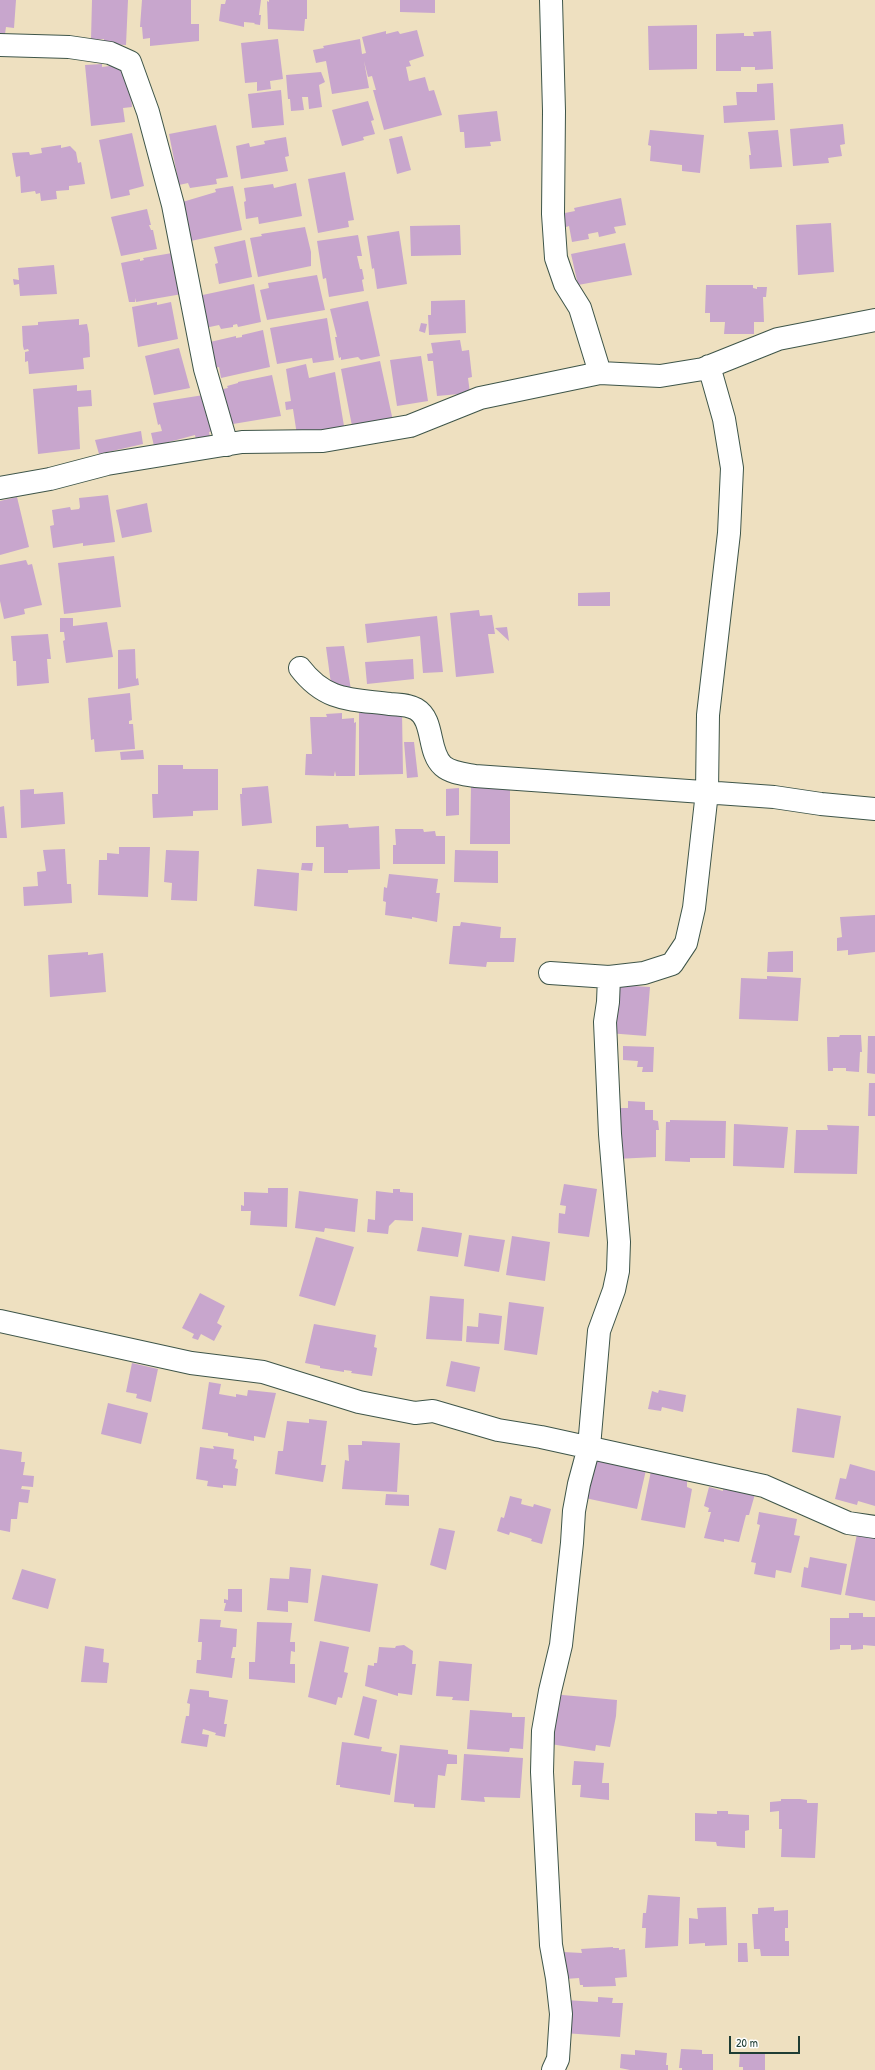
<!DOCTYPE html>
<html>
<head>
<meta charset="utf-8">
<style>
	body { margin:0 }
	#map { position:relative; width:875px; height:2070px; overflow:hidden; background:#eee0c0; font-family:"Patrick Hand",sans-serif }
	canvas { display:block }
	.scale { position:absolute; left:729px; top:2036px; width:71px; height:18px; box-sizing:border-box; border:2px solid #1f3d34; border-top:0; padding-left:5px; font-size:12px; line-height:14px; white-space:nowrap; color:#1f3d34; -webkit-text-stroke:3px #fff; paint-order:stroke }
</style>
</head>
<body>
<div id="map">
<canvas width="875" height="2070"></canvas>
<div class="scale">20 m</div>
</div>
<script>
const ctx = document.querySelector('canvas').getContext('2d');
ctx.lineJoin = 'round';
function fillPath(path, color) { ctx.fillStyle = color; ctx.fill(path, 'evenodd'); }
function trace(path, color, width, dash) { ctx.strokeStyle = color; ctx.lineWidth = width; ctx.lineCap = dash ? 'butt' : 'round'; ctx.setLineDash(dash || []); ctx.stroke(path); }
const building = new Path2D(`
	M0 0H16L14 28 6 27 5 34 0 33Z
	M92 0H128L126 45 104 44V39L91 40Z
	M142 0H191V24H199V41L150 46V38L143 39 142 27H140Z
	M226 0H261L259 15H261L260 25 254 24 255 23 244 22V27L219 21 221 4H225Z
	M269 0H307V19H305L304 31 268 29 267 1 269 2Z
	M400 0H435V13L400 12Z
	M697 25V69L649 70 648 26Z
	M417 30 424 56 409 61 411 66 406 67 409 81 425 77 429 91 434 90 442 115 384 130 373 90H376L372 76 368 77 364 61 369 88 332 94 326 61 316 63 313 50 324 48 323 46 360 39 362 54 366 53 362 37 386 31V34L398 31 400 34Z
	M771 31 773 69 755 70V67H741V71H716V34L744 33V36H754L753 32Z
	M278 39 283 79 270 81 271 89 257 91V82L245 83 241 43Z
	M102 64V67L125 64 130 83 132 107 123 108 125 122 91 126 85 65Z
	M321 72 325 82 319 85 322 107 309 109 308 97H302L304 110 291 111 290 99H288L286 75Z
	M773 83 775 120 724 123 723 106 737 105 736 92H757V84Z
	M281 90 284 125 252 128 248 94Z
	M368 101 374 120 371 121 375 134 363 137 364 140 342 146 332 110Z
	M497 111 501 141 490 142 491 146 465 148 464 132H460L458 115Z
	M843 124 845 144 840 145 842 156 828 158 829 163 793 166 790 129Z
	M216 125 228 177 216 179 217 184 190 188 188 183 179 185 169 134Z
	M650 130 704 135 700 173 682 171V165L650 161 651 146 648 145Z
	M778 130 782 167 750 169 749 155H751L748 132Z
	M132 133 144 186 129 190 130 195 111 199 99 140Z
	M402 136 411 170 397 174 389 139Z
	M286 137 289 156 285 157 288 171 241 179 236 146 249 143 250 147 265 144 264 141Z
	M61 145V148L70 146 76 152 78 163 81 162 85 184 69 186V190L56 191 57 199 41 201 40 193 36 194 35 191 21 193 20 176 16 177 12 153 29 152 30 155 42 153 41 148Z
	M345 172 354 220 348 221 349 227 318 233 308 179Z
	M296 183 302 216 259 224 258 217 246 219 244 202 246 201 244 188 273 184 274 188Z
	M233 186 242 230 186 242 179 203 216 192 215 189Z
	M621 198 626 225 614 227 616 233 599 237 598 232 588 234 589 239 572 242 569 226 563 228 560 214 575 211 574 208Z
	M147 209 151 225H149L151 230H153L157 249 121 256 111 217Z
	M831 223 834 272 798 275 796 225Z
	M460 225 461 255 411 256 410 226Z
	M305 227 311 252V266L258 277 250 238 262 236 261 234Z
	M399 231 407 284 377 289 374 268 372 269 367 236Z
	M358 235 362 256H357L360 269H362L364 279 362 280 364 291 329 297 326 278 323 279 317 241Z
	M245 240 252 277 219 284 215 264 218 263 214 247Z
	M625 243 632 275 578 285 571 254Z
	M178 252 182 294 136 302 135 298V302H129L121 263 140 259V261L144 260 143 258Z
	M54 265 57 294 20 296 19 284 14 285 13 279 19 280 18 268Z
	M317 275 325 310 267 320 260 290 269 288 268 283Z
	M254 284 261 322 238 327 237 324 233 325V327L221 329 219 325 205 328 198 296Z
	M706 285H753V288L757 289V287H767L766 297H763L764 322H754V334H724L725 322H710V313H705Z
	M465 300 466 333 429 335 428 315H431V301Z
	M368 301 380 356 361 360 358 357 341 360V357L339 358 335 337H337L330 309Z
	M157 302V305L171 302 178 339 138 347 132 307Z
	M327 318 334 360 313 363 312 358 277 364 270 328Z
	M79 319V325L87 324 89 334 90 357 83 358 84 369 29 374 28 361 25 362V352L29 351 28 349 24 350 23 346 22 326 38 325V322Z
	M421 323 427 324 425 333 419 331Z
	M263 330 270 367 221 378 219 367 215 368 210 342 236 336V338L242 337V335Z
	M460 340 462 351 469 350 472 377 468 378 470 393 437 396 433 361H428L427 354 433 353 431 343Z
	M179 348 190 388 154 395 145 356Z
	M421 356 428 401 397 406 390 360Z
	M380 361 393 421 352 426 341 369Z
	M306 364 309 378 335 372 344 426 297 435 293 409 286 410 285 402 291 401 286 369Z
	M272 375 281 416 227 425 218 390 228 388 227 386 238 383V382Z
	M77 385V391L91 390 92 406 78 407 80 449 38 454 33 389Z
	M210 394 218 430 209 432 210 437 196 440 195 435 154 446 151 433 162 431 160 424 158 425 153 403Z
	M141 431 143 444 99 454 95 440Z
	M108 495 115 542 83 546V543L53 548 50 526 54 525 52 510 70 507 71 510 79 509 80 507 79 498Z
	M17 497 29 547 0 555V501Z
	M147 503 152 532 122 538 116 510Z
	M114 556 121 607 64 614 58 563Z
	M26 560 28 565 32 564 42 605 24 609 25 614 4 619 0 601V565Z
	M610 592V606H578V593Z
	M479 610 480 616 492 615 495 634H488L494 673 456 677 450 613Z
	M437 616 443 672 423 673 420 636 367 643 365 624Z
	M60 618H73V626L107 622 113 657 66 663 63 641 65 640 64 632H60Z
	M507 627 509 641 495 628Z
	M48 634 51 659H47L49 683 17 686 16 661H13L11 636Z
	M344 646 351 690 332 691 326 647Z
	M135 649 136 679 138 678 139 685 118 689V650Z
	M413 659 414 679 367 684 365 662Z
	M130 693 132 720 129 721V724H133L135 749 95 752 94 739 91 740 88 698Z
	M402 712 403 774 359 775V713Z
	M342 713V719L354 718V723L356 722 355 776H336L335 771 334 776 305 775 306 754H312L310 717H327L326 714Z
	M404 742H414L418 777 407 778Z
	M143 750 144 759 121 760 120 752Z
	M158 765H183V769H218V810L193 811V816L153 818 152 794H158Z
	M471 785 510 786V844H470Z
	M268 786 272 823 242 826 240 794H242V788Z
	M459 788V815L446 816V789Z
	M34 789V794L63 792 65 824 21 828 20 790Z
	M4 806 7 838H0V807Z
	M348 824 349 828 379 826 380 869 348 870V873H324V847H316V826Z
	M395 829H423L424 832 435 831 436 836H445V864H393V845H396Z
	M119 847H150L148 897 98 895 99 860H107V853L119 854Z
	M65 849 67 884H71L72 903 24 906 23 887 38 886 37 872 46 871 43 850Z
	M166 850 199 851 197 901 171 900 172 883 164 882Z
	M455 850 498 851V883L454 882Z
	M302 863H313L312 871 301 870Z
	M257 869 299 873 297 911 254 906Z
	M389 874 438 879 436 893H440L437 922 412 917V919L385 915 386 902 383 901 384 887 387 888Z
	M875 915V952L848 955V950L837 951V938L842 937 840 917Z
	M461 922 501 927 500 938H516L514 962H487L486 967 449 964 453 926H460Z
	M793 951V972H767L768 952Z
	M88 952V955L103 953 106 992 50 997 48 955Z
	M767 976 801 978 798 1021 739 1019 741 978 767 979Z
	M616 985 650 987 646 1036 608 1033Z
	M840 1035H861L862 1052H860L859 1072 846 1071V1068H833V1071H828L827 1037H839Z
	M868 1036H875V1074L867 1073Z
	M623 1046 654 1047 653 1072H642L643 1067H637L638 1061 623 1060Z
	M869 1083H875V1116H868Z
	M628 1101 645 1102V1110H653V1120L658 1121 659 1130H656V1157L616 1159 617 1108H628Z
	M670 1120 726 1121 725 1158H690V1162L665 1161 666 1122H670Z
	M734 1124 788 1127 784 1168 733 1166Z
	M827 1125 859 1126 857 1174 794 1173 796 1130H828Z
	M564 1184 597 1189 589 1237 558 1233 559 1213 565 1214 566 1206 560 1205Z
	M268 1188H288L287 1227 250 1225 251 1211H241V1205L244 1206V1192L268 1193Z
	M393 1189H400V1192L413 1193V1221L395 1220 389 1226 388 1234 367 1232 368 1219 375 1220 376 1191 393 1193Z
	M299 1191 358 1199 355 1232 325 1228 324 1232 295 1228Z
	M422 1227 462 1233 458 1257 417 1251Z
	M469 1235 505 1240 499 1272 464 1266Z
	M512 1236 550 1242 545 1281 506 1275Z
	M316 1237 354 1247 335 1306 299 1296Z
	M200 1293 225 1306 217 1323 222 1326 214 1341 201 1334 198 1340 192 1338 194 1334 182 1328Z
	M430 1296 464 1299 462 1341 426 1339Z
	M509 1302 544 1307 537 1355 504 1350Z
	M479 1313 502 1316 499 1344 466 1342 467 1326 478 1327Z
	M314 1324 376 1335 374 1347 377 1348 372 1376 351 1373 352 1371 344 1370V1372L320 1368V1366L305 1363Z
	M451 1361 480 1367 475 1392 446 1386Z
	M132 1363 158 1369 151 1402 136 1398 137 1394 126 1392Z
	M209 1382 221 1384 219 1394 236 1397V1394L247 1396 248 1390 276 1393 265 1438 254 1436V1441L228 1436V1433L202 1429Z
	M659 1390 686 1395 683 1412 662 1407 661 1411 648 1409 652 1391 658 1393Z
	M108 1403 148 1413 141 1444 101 1434Z
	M797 1408 841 1416 834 1458 792 1452Z
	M309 1419 327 1421 321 1465H326L323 1482 275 1474 278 1451H283L287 1421 309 1423Z
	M362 1441 400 1443 397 1492 342 1489 345 1460 349 1461 348 1445H362Z
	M213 1446 234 1449 233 1459 237 1460 235 1468 238 1469 236 1486 223 1485V1488L207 1486 208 1481 196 1479 200 1447 214 1449Z
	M0 1449 22 1452 21 1462H25L23 1475 34 1476 33 1487 22 1486 21 1489 30 1490 28 1503 19 1502 17 1519H11L10 1532 0 1530Z
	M592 1460 646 1470 637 1509 585 1498Z
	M850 1464 875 1471V1506L858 1501 857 1505 835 1499 840 1478 846 1479Z
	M651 1471 687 1478V1487L692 1489 685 1528 641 1520Z
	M709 1487 723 1491V1489L735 1491V1489L755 1494 749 1515H746L739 1542 724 1539V1542L704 1538 711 1512H708L709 1508 704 1506Z
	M386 1494 409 1495V1506L385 1505Z
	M510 1496 522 1499 521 1504 533 1507 534 1504 551 1509 542 1544 531 1541 532 1539 510 1532 509 1535 497 1531 501 1517 504 1518Z
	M759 1512 797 1519 794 1535 800 1536 791 1573 776 1570 775 1578 754 1574 756 1563 751 1562 760 1525 757 1524Z
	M439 1528 455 1531 446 1570 430 1565Z
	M857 1534 875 1538V1601L845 1595Z
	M810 1557 847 1564 841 1595 801 1587 804 1567 808 1568Z
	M290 1567 311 1569 308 1603 288 1601V1612L267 1610 270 1578 289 1579Z
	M22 1569 56 1579 48 1609 12 1599Z
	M322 1575 378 1584 370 1632 314 1621Z
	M228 1589H242V1612L224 1611 226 1603H224V1599L228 1600Z
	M849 1613H863V1617H875V1646L863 1645V1649L851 1650V1645H840V1649L830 1650V1618H849Z
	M200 1619 221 1620 220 1627 237 1629 236 1647H233L231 1658H235L232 1678 196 1673 197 1660H201L202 1642H198Z
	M257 1622 292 1623 290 1642H295V1652L291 1651 290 1664H295V1683L249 1679V1662H255Z
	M320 1641 349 1647 344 1672 348 1673 342 1698 338 1697 336 1705 308 1697Z
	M404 1645 413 1651 412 1664H416L412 1695 398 1693V1696L365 1686 368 1665 374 1666V1663H377L379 1647 395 1648 396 1646Z
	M85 1646 104 1649 103 1662 109 1663 107 1683 81 1682Z
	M439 1661 472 1664 469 1701 452 1700 453 1697 436 1696Z
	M190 1689 209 1691V1697L228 1700 224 1724H227L225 1737 215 1735 216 1733 203 1729 202 1734 209 1735 207 1747 181 1743 186 1716H189L190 1704 187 1703Z
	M552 1694 617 1700 616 1716 610 1747 596 1745 595 1751 544 1743Z
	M363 1696 377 1700 369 1739 354 1735Z
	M470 1710 512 1713V1717H525L523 1749 510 1748 509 1752 467 1749Z
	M342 1742 382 1747 381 1751 397 1754 390 1795 340 1787V1785H336Z
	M400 1745 448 1750V1754L457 1755V1764H447L445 1776 438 1775 435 1808 414 1807V1804L394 1802Z
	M464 1754 523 1758 520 1798 484 1797 485 1802 461 1800Z
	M574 1761 604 1763 602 1783H609V1800L580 1797 581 1785H572Z
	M781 1799H800L807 1800V1803H818L815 1858 781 1857 782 1829H779V1811L770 1812V1802L781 1801Z
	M717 1811H728V1814L749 1815V1830L745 1831V1848L717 1846 716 1842 695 1841V1813L717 1814Z
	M648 1895 680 1897 678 1946 645 1948 646 1928H642L643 1913H646Z
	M726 1907 727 1945 705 1946V1943L689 1944V1918L698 1919 697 1908Z
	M774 1907V1911L788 1910V1928H785V1941H789V1956H761L760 1949H754L752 1914H758V1908Z
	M738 1943H747L748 1962H738Z
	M613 1947V1948H619V1950L625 1949 627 1977 615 1978 616 1986 583 1987V1985H580L579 1978 565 1979 563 1952 582 1953 581 1949Z
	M598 1997 613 1998 612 2003H623L620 2037 564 2033 565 2000 598 2002Z
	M681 2049 702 2050V2054H713V2070H682V2068H679Z
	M635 2050 667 2053 666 2065H668V2070H630L620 2068 621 2054 635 2055Z
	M740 2052 765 2053V2070H743V2067H739Z`);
const minor = new Path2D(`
	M551 0 554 111 553 214 556 258 565 284 580 308 600 373
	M0 45 69 47 110 53 130 62 148 112 173 205 205 369 227 445
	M0 488 50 479 107 464 242 442 323 441 410 426 480 398 600 373 660 376 703 369 778 339 875 320
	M300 668C326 702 351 699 390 704 400 705 407 704 416 709 435 720 427 752 443 766 451 773 464 774 475 776L774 797 821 804 875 809
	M550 973 609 977 644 973 672 964 686 943 694 908 707 792 708 715 729 533 732 468 724 419 709 366
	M0 1321 191 1363 263 1372 359 1402 415 1413 433 1411 498 1430 541 1437 764 1486 848 1523 875 1527
	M553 2070 558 2059 561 2014 557 1978 551 1945 542 1772 543 1731 550 1691 561 1645 572 1543 574 1511 579 1484 589 1447 599 1331 614 1290 618 1271 619 1242 610 1134 605 1022 608 1002 609 977`);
fillPath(building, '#c8a6cd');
trace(minor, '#3e5549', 24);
trace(minor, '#fff', 22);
</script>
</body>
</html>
